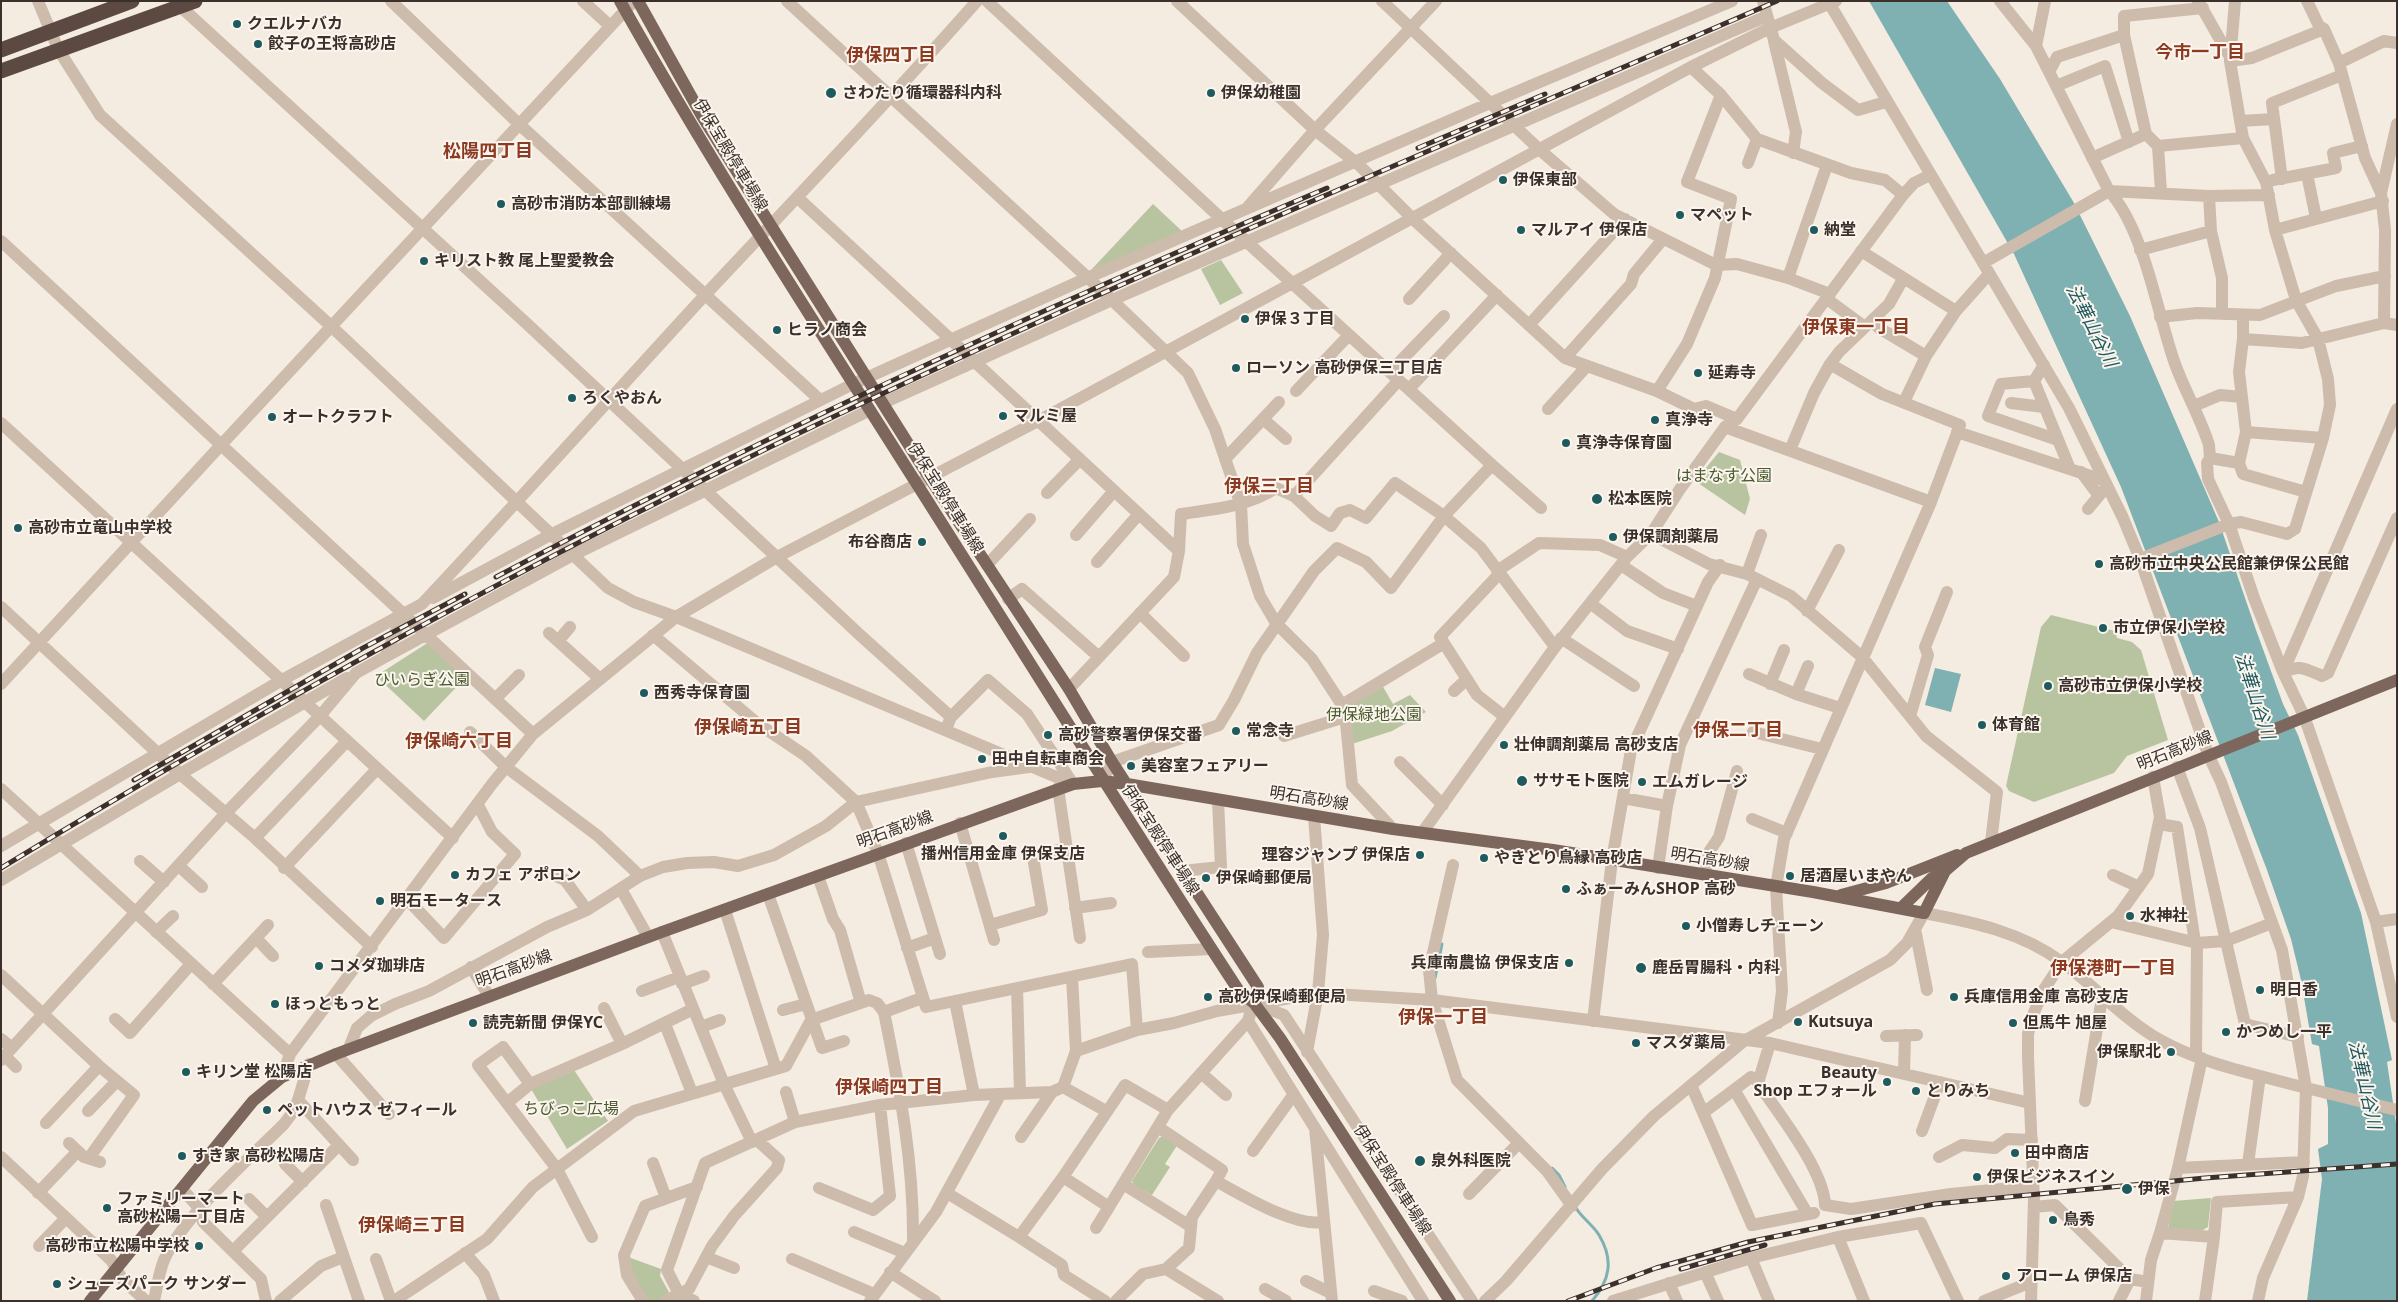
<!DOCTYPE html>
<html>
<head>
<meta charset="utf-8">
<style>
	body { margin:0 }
	#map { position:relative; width:2398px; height:1302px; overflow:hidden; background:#f4ebe1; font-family:"Noto Sans",sans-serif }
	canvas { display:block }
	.frame { position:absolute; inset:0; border:2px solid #3b302b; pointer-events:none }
</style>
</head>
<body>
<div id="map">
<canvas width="2398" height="1302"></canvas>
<div class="frame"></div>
</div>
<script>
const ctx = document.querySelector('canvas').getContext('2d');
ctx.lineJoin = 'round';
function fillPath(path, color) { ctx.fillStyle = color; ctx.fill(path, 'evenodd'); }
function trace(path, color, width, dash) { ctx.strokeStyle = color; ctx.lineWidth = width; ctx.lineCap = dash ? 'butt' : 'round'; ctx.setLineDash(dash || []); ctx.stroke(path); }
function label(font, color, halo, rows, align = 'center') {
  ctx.font = font + ' "Noto Sans","Noto Sans JP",sans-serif'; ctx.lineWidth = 4; ctx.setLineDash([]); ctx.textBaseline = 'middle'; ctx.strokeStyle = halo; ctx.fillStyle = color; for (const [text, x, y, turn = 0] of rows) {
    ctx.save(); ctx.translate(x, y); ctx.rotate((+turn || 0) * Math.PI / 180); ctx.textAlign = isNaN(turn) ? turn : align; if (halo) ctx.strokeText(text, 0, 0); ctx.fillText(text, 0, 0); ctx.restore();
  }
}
const green = new Path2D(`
	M1153 204 1183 232 1091 270Z
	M1221 260 1243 293 1220 305 1201 269Z
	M1719 452 1740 460 1750 499 1745 515 1695 481Z
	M2051 615 2115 631 2117 638 2132 642 2141 650 2168 740 2127 756 2114 773 2034 802 2009 791 2006 786 2041 627Z
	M429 642 466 677 424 721 376 676Z
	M1382 685 1393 704 1410 695 1426 712 1392 731 1352 744 1346 708Z
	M574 1070 608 1121 567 1149 531 1089Z
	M1163 1136 1178 1144 1165 1164 1170 1167 1152 1195 1134 1185 1132 1181 1159 1138Z
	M2211 1198 2208 1227 2201 1231 2168 1228 2173 1201Z
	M628 1257 661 1269 660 1276 669 1292 662 1301H645L632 1284Z`);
const water = new Path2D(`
	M1869 1H1947L2000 79 2074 203 2130 316 2219 522 2256 630 2283 704 2298 735 2361 913 2392 1060 2387 1062 2397 1130V1301H2307L2322 1179 2318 1149 2328 1144V1108L2319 1046 2312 1044 2301 980 2291 939 2267 870 2121 487 2014 254Z
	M1935 668 1961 674 1951 712 1925 705Z`);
const stream = new Path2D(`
	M1435 978 1442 944
	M1552 1168 1559 1175 1565 1187
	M1576 1208C1582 1218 1593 1225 1599 1235 1614 1260 1610 1280 1592 1301`);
const minor = new Path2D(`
	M38 1 58 49 100 115 332 327 608 588 634 602 676 617 1073 784
	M391 1 520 125 820 400
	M583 1 610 26
	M787 1 1112 300 1188 373 1215 429 1241 505 1243 544 1260 596 1276 623 1312 659 1342 705 1346 723 1352 785 1393 829
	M987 1 1226 223 1492 465 1444 516 1391 588 1366 562 1337 548 1314 571 1257 653 1234 700 1219 725 1112 762 1102 781
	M1177 1 1315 130 1359 165 1412 218 1565 358 1657 391 1694 409 1706 406 1737 419
	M1382 1 1540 150 1614 214 1716 265 1737 264 1788 278 1830 294
	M1763 1 1774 40 1822 83 1858 110 1886 102
	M1828 1 2069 408 2123 518 2140 559 2208 754 2221 782 2282 950 2306 1088 2303 1176 2298 1197 2263 1278 2258 1301
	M2000 1 2036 46 2109 191C2144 229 2157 312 2174 361 2184 390 2200 416 2209 445L2210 458 2207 463 2208 479 2229 524 2254 598 2283 672C2301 665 2304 668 2322 676L2328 673 2397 518
	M2198 1 2230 57
	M2307 1 2319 26 2324 29 2339 63 2365 158 2381 193
	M181 7 525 322 860 635 951 717 946 729
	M2203 8 2124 16V35L2146 134 2158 146 2243 138
	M1774 41 1796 132 1793 153
	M2036 46 2045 1
	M2230 61 2252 58 2324 29
	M2339 63 2384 41 2397 43
	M1691 67 1721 95 1757 139 1851 173 1885 180 1903 195
	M2049 72 2057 57 2124 35
	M2056 86 2105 66 2129 142
	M2240 121 2274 119
	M2158 146 2161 192
	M2092 158 2146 134
	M1748 163 1757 139
	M2307 174 2316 218
	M2282 179 2272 103 2342 75
	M2273 180 2336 168 2333 153 2362 146
	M2209 196 2211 231 2222 278V314
	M798 198 1179 551
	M1247 208 1315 130 1436 1
	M2275 230 2383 201
	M1 241 533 734
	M2140 250 2211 231
	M1861 251 1956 311
	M1983 263 2109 191 2209 196 2269 195
	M1788 278 1827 165
	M1409 299 1451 253
	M1827 299 1865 327
	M2243 315V339L2239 372 2246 432 2239 463 2243 474 2306 492
	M2160 317 2197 313 2260 315 2336 286 2385 276
	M1872 321 1879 328 1926 356
	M2384 323 2385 230 2381 193 2397 124
	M1529 325 1625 219
	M2243 339 2302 343 2384 323 2397 325
	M1565 358 1631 284 1634 274 1663 239
	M2044 365 2034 381 2070 469
	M1390 372 1444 316
	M2034 381 2001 384 1988 416 2058 440
	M1409 389 1497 295
	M1296 391 1349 335
	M1657 391 1687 344 1715 278 1731 199 1687 182 1721 95
	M1904 402 1926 356 1956 311 1989 274
	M883 403 1112 300 1767 16
	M2011 403 2044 407
	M2194 406 2220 395 2242 397
	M1548 409 1587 366
	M2397 409 2283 672 2304 716 2376 922 2397 1017
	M1263 419 1286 439
	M1 423 453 838
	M1725 427 1931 502
	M1957 432 2103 480
	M2246 432 2323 438
	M1790 450 1814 393 1830 364 1839 352 1889 304 1903 279
	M2210 458 2239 463
	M1225 459 1279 402
	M1492 465 1541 508
	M2081 472 2099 496
	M1047 493 1080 459
	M1294 496 1399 380
	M2088 509 2103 491
	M1651 534 1709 564 1747 574 1791 596 1862 657 1926 736 1997 792 1991 842
	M1076 535 1114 491
	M2140 559 2229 524 2241 522 2287 534 2295 529 2323 438 2330 405 2328 379 2318 339 2296 300 2275 230 2266 182 2243 138 2230 61 2235 1
	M1097 562 1139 514
	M987 565 1030 519
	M1621 565 1663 593 1697 606
	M1497 571 1539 543 1600 545 1627 557
	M1499 574 1440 637 1477 695 1505 717
	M1747 574 1761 535
	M433 598 552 534 853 384 1087 278 1490 103 1732 1
	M1008 599 1022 589 1099 657
	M1590 603 1627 631 1678 649
	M1 607 180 774 255 838 372 947
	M1807 611 1839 550
	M1140 613 1184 656
	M549 633 600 679
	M653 635 757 723 806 756 856 802 878 853 926 1007 1132 964 1137 1030
	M1561 638 1634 686
	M558 641 570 627
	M385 657 573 555 870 410
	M1749 674 1796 694 1840 708
	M1 684 221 445 634 1
	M1770 684 1784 650
	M1069 689 1174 577 1179 551 1181 514C1214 509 1247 507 1276 488L1294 496 1315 516 1331 526 1340 513 1350 510 1366 518 1395 483 1444 516 1481 548 1555 647
	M1454 691 1467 679
	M1796 694 1808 666
	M495 699 519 675
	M1342 705 1444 643
	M1910 716 1928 655 1925 647 1947 592
	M951 717 988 680 1027 714 1073 784
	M470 732 506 767 598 836 640 876
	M1753 732 1822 749
	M1284 736 1345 717
	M1400 762 1443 805
	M2177 767 2200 828 2245 1024 2298 1037
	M1058 788 1080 938
	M1 789 290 1054
	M1623 798 1667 806
	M1752 819 1787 833
	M960 823 994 940
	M2159 824 2177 827 2195 942
	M1422 833 1555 647 1627 557 1651 534 1680 489 1725 427 1737 419 1903 195 1914 183 1930 175
	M255 838 347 741
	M906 843 940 954
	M1 846 282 680 403 614
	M140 861 164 882
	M1453 865 1429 970 1432 1000 1457 1080 1547 1171 1572 1206
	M179 866 202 887
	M284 868 377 769
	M1658 868 1667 806 1680 745 1757 579
	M1182 871 1221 867 1218 800
	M549 873 565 880 587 910
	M1705 875 1709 852 1719 837 1737 771
	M2113 875 2139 887
	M818 876 833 919 840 930 861 1003
	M1 880 180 774 347 678
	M621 889 648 937
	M768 894 822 1048 844 1041
	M408 900 444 938 515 854 492 832 478 805
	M1075 908 1111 903
	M725 910 776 1069
	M2111 922 2197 943 2226 941 2272 923
	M2376 922 2397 919
	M990 925 1042 910 1033 857 1066 848
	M1915 929 1927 990
	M156 932 173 916
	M662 932 724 1084 752 1142
	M256 938 273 956
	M907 948 935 938
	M1148 952 1211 949
	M471 967 489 996
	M1 975 99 1066 134 1095 89 1158
	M1072 977 1076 1051
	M213 984 268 925
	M682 984 704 976
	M1017 988 1020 1093
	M642 991 679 977
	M955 1001 974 1095
	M1254 1003 1284 1015 1472 1301
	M604 1008 622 1044
	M783 1010 806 1004
	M884 1012C900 1091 914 1163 913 1243
	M115 1019 130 1033 191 964
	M1248 1021 1423 1301
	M1593 1021 1612 860 1631 750 1708 582 1720 565
	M1778 1023 1782 991 1776 887 1784 839 1931 502 1960 425 1882 394 1830 364
	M665 1024 692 1093
	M701 1027 720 1020
	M1886 1036 1917 1035
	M1 1039 12 1048
	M1770 1043 1758 1083C1778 1113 1824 1170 1825 1205L1851 1209 1951 1194 2033 1186
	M349 1048 357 1028 371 1016 395 1004 429 991 547 927 587 910 640 876 663 867 687 863 714 862 738 866 774 855 826 826 856 802 992 772 1029 767
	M1307 1052 1318 993 1323 935 1314 816
	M336 1054 389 1114
	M5 1056 16 1067
	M2196 1056 2197 943
	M2202 1058 2178 1168 2304 1162
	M1 1060 226 813 320 716 356 673 385 657 403 614 422 604C518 502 611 397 706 294 797 197 889 101 977 1
	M1201 1073 1226 1095
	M1904 1074 1905 1035
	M282 1077 290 1054 492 784 533 734 676 617 777 557 1038 421 1691 67 1770 28 1836 1
	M530 1084 503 1047 478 1065 557 1169 592 1237
	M1691 1085 1752 1225 1814 1213
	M1063 1087 1106 1111
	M1735 1091 1807 1213
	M786 1092 795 1122
	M298 1100 353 1160
	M2085 1101 2102 998
	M507 1103 530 1084 622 1044 693 1009
	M88 1111 117 1081
	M1703 1113 1751 1077
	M46 1123 99 1066
	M1158 1127 1222 1170 1216 1181
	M1315 1128 1332 1301
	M1922 1131 1940 1082
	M1021 1137 1052 1092
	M69 1143 84 1157 100 1162
	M1253 1151 1294 1094
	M1 1157 111 1260 123 1280 146 1301
	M1939 1157 1962 1145 1995 1148 2007 1139 2032 1140
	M653 1163 666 1198
	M285 1164 303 1182
	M2248 1164 2260 1076
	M1063 1177 1109 1207 1168 1110 1248 1021 1250 1014
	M1123 1184 1190 1226
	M819 1188 873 1210 890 1196 880 1105
	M182 1189 200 1209 203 1222 261 1279 266 1301
	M38 1193 78 1151
	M947 1193 1019 1237 1063 1177 1125 1085 1168 1110
	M1469 1194 1519 1143
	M249 1199 267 1217
	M326 1205 359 1301
	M2034 1207 2055 1205 2130 1279 2148 1282
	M1096 1228 1109 1207
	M854 1232 905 1253
	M2160 1233 2178 1168
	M1019 1237 1062 1265 1064 1275 1105 1301
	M1838 1237 1864 1301
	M39 1246 66 1218
	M233 1251 339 1145
	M465 1253 484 1275 494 1301
	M706 1257 734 1268
	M1751 1258 1769 1301
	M376 1259 391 1301
	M792 1259 874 1294
	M1166 1269 1218 1301
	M890 1272 935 1301
	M1705 1272 1718 1301
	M1306 1281 1331 1293
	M1669 1283 1677 1301
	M1265 1289 1286 1301
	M1374 1291 1402 1301
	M154 1301C157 1287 159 1272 164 1260 183 1216 249 1159 284 1124L293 1112 298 1100 309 1064
	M280 1301 321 1266 343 1257
	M394 1301 487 1239 533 1187 634 1111 786 1066 811 1020 869 1000 877 1003 884 1012 922 998
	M643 1301 627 1275 624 1255 645 1206 697 1187
	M665 1301 689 1289 712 1246 734 1216 777 1168 779 1160 757 1140
	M694 1301 679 1294 667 1270 705 1163 795 1122 880 1105 974 1095 1052 1092 1063 1087 1076 1051 1137 1030 1174 1023 1217 1011 1318 993 1432 1000 1770 1043 2030 1103
	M870 1301 936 1212 1000 1095
	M1116 1301 1143 1274 1166 1269 1189 1248 1192 1217 1216 1181C1242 1195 1294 1227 1323 1222
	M1485 1301 1506 1281 1602 1169 1654 1116 1744 1041 1890 960 1907 943 1924 913C1973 922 2021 932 2062 962 2096 987 2123 1019 2160 1040 2192 1058 2229 1068 2264 1077 2308 1089 2352 1099 2397 1110
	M1613 1301 1751 1258 1838 1237 1921 1223 1958 1301
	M1984 1301 2031 1282
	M2031 1301 2034 1200 2028 1057V1034L2033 1015 2043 991 2062 962 2118 916 2148 874 2160 817 2153 777
	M2119 1301 2130 1279
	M2146 1301 2151 1260 2160 1233 2214 1237 2217 1202 2298 1197
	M2205 1301 2214 1237`);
const major = new Path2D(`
	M620 1C712 165 815 323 915 481 1023 651 1129 823 1239 991L1254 1003 1280 1038 1450 1301
	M638 1 702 116 929 477 1069 689 1112 762 1258 987 1254 1003
	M1841 895 1886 883 1957 855
	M1901 908 1932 878 1945 871
	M90 1301 253 1101 282 1077 336 1054 662 932 1073 784 1102 781 1127 784 1393 829 1553 850 1813 892 1924 913 1945 871 1966 853 2397 680`);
const highway = new Path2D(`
	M1 50 132 1
	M1 71 195 1`);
const rail = new Path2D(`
	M1418 148 1545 94
	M496 577C766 434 1045 307 1327 188
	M134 780 363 648 465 594
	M1 868C236 725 476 591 723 470 1068 301 1424 154 1777 1
	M1681 1269 1765 1245
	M1568 1301 1656 1268 1748 1242 1935 1204 2205 1178 2397 1164`);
const markers = [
	[237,24,5,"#1f5a5e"],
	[258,44,5,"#1f5a5e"],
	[831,93,6,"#1f5a5e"],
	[1211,93,5,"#1f5a5e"],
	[1503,180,5,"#1f5a5e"],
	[501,204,5,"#1f5a5e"],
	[1680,215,5,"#1f5a5e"],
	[1521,230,5,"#1f5a5e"],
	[1814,230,5,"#1f5a5e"],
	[424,261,5,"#1f5a5e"],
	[1245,319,5,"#1f5a5e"],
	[777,330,5,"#1f5a5e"],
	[1236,368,5,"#1f5a5e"],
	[1698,373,5,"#1f5a5e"],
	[572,398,5,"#1f5a5e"],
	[1003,416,5,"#1f5a5e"],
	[272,417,5,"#1f5a5e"],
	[1655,420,5,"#1f5a5e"],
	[1566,443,5,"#1f5a5e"],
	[1597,499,6,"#1f5a5e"],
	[18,528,5,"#1f5a5e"],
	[1613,537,5,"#1f5a5e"],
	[922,542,5,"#1f5a5e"],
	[2099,564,5,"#1f5a5e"],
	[2103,628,5,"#1f5a5e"],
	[2048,686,5,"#1f5a5e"],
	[644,693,5,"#1f5a5e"],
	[1982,725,5,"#1f5a5e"],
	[1236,731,5,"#1f5a5e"],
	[1048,735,5,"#1f5a5e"],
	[1504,745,5,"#1f5a5e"],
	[982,759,5,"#1f5a5e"],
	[1131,766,5,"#1f5a5e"],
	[1522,781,6,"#1f5a5e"],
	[1642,782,5,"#1f5a5e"],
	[1003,836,5,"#1f5a5e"],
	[1420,855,5,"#1f5a5e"],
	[1484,858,5,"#1f5a5e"],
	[455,875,5,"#1f5a5e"],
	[1790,876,5,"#1f5a5e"],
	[1206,878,5,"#1f5a5e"],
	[1566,889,5,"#1f5a5e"],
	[380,901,5,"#1f5a5e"],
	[2130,916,5,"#1f5a5e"],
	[1686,926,5,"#1f5a5e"],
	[1569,963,5,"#1f5a5e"],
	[319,966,5,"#1f5a5e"],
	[1641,968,6,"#1f5a5e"],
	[2260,990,5,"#1f5a5e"],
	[1208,997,5,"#1f5a5e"],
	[1954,997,5,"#1f5a5e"],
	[275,1004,5,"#1f5a5e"],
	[1798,1022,5,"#1f5a5e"],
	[473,1023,5,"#1f5a5e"],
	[2013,1023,5,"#1f5a5e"],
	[2226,1032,5,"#1f5a5e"],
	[1636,1043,5,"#1f5a5e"],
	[2171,1052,5,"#1f5a5e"],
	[186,1072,5,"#1f5a5e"],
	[1887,1082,5,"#1f5a5e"],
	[1916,1091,5,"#1f5a5e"],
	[267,1110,5,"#1f5a5e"],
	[2015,1153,5,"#1f5a5e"],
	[182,1156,5,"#1f5a5e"],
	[1420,1161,6,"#1f5a5e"],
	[1977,1177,5,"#1f5a5e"],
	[2127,1189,6,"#1f5a5e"],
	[107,1208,5,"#1f5a5e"],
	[2053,1220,5,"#1f5a5e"],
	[199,1246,5,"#1f5a5e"],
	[2006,1276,5,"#1f5a5e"],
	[57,1284,5,"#1f5a5e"]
];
const poiNames = [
	["クエルナバカ",247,24],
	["餃子の王将高砂店",268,44],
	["さわたり循環器科内科",842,93],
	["伊保幼稚園",1221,93],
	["伊保東部",1513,180],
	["高砂市消防本部訓練場",511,204],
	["マペット",1690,215],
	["マルアイ 伊保店",1531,230],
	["納堂",1824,230],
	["キリスト教 尾上聖愛教会",434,261],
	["伊保３丁目",1255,319],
	["ヒラノ商会",787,330],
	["ローソン 高砂伊保三丁目店",1246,368],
	["延寿寺",1708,373],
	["ろくやおん",582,398],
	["マルミ屋",1013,416],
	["オートクラフト",282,417],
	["真浄寺",1665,420],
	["真浄寺保育園",1576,443],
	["松本医院",1608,499],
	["高砂市立竜山中学校",28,528],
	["伊保調剤薬局",1623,537],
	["布谷商店",912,542,"right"],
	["高砂市立中央公民館兼伊保公民館",2109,564],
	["市立伊保小学校",2113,628],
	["高砂市立伊保小学校",2058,686],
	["西秀寺保育園",654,693],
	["体育館",1992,725],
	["常念寺",1246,731],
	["高砂警察署伊保交番",1058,735],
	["壮伸調剤薬局 高砂支店",1514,745],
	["田中自転車商会",992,759],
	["美容室フェアリー",1141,766],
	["ササモト医院",1533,781],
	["エムガレージ",1652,782],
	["播州信用金庫 伊保支店",1003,854,"center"],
	["理容ジャンプ 伊保店",1410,855,"right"],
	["やきとり鳥縁 高砂店",1494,858],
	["カフェ アポロン",465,875],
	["居酒屋いまやん",1800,876],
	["伊保崎郵便局",1216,878],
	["ふぁーみんSHOP 高砂",1576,889],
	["明石モータース",390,901],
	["水神社",2140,916],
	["小僧寿しチェーン",1696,926],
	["兵庫南農協 伊保支店",1559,963,"right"],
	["コメダ珈琲店",329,966],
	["鹿岳胃腸科・内科",1652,968],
	["明日香",2270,990],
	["高砂伊保崎郵便局",1218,997],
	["兵庫信用金庫 高砂支店",1964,997],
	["ほっともっと",285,1004],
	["Kutsuya",1808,1022],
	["読売新聞 伊保YC",483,1023],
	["但馬牛 旭屋",2023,1023],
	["かつめし一平",2236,1032],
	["マスダ薬局",1646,1043],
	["伊保駅北",2161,1052,"right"],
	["キリン堂 松陽店",196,1072],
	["Beauty",1877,1073,"right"],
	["Shop エフォール",1877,1091,"right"],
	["とりみち",1926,1091],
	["ペットハウス ゼフィール",277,1110],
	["田中商店",2025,1153],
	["すき家 高砂松陽店",192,1156],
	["泉外科医院",1431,1161],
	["伊保ビジネスイン",1987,1177],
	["伊保",2138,1189],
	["ファミリーマート",117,1199],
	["高砂松陽一丁目店",117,1217],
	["鳥秀",2063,1220],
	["高砂市立松陽中学校",189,1246,"right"],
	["アローム 伊保店",2016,1276],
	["シューズパーク サンダー",67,1284]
];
const streetNames = [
	["伊保宝殿停車場線",730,155,59],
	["伊保宝殿停車場線",945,498,58],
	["明石高砂線",2175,751,-22],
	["明石高砂線",1309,799,9],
	["明石高砂線",895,830,-20],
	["伊保宝殿停車場線",1160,840,57],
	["明石高砂線",1710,860,9],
	["明石高砂線",514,969,-20],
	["伊保宝殿停車場線",1392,1180,57]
];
const parkNames = [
	["はまなす公園",1724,476],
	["ひいらぎ公園",422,680],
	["伊保緑地公園",1374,715],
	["ちびっこ広場",571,1109]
];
const neighbourhoodNames = [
	["今市一丁目",2200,53],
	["伊保四丁目",891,56],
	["松陽四丁目",488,152],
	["伊保東一丁目",1856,328],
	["伊保三丁目",1269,487],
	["伊保崎五丁目",748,728],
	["伊保二丁目",1738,731],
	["伊保崎六丁目",459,742],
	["伊保港町一丁目",2113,969],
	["伊保一丁目",1443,1018],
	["伊保崎四丁目",889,1088],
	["伊保崎三丁目",412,1226]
];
const waterNames = [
	["法華山谷川",2091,326,63],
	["法華山谷川",2254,696,72],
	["法華山谷川",2364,1085,77]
];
fillPath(green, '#b8c4a0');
fillPath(water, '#7fb0b2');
trace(stream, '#7fb0b2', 3);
trace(minor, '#cdbbac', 12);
trace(major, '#7d675c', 12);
trace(highway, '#5c4a42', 15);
trace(rail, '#3b302b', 5);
trace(rail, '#fbf5ee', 3, [9]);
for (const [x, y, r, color] of markers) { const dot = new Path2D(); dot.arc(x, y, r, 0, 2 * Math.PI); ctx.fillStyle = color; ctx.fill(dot); trace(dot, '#fbf5ee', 2); }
label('bold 16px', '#3b302b', '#fbf5ee', poiNames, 'left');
label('16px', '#3b302b', '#fbf5ee', streetNames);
label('16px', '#4a5a2e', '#fbf5ee', parkNames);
label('bold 18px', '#8c3b22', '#fbf5ee', neighbourhoodNames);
label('italic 18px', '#1f5a5e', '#fbf5ee', waterNames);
</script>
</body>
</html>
